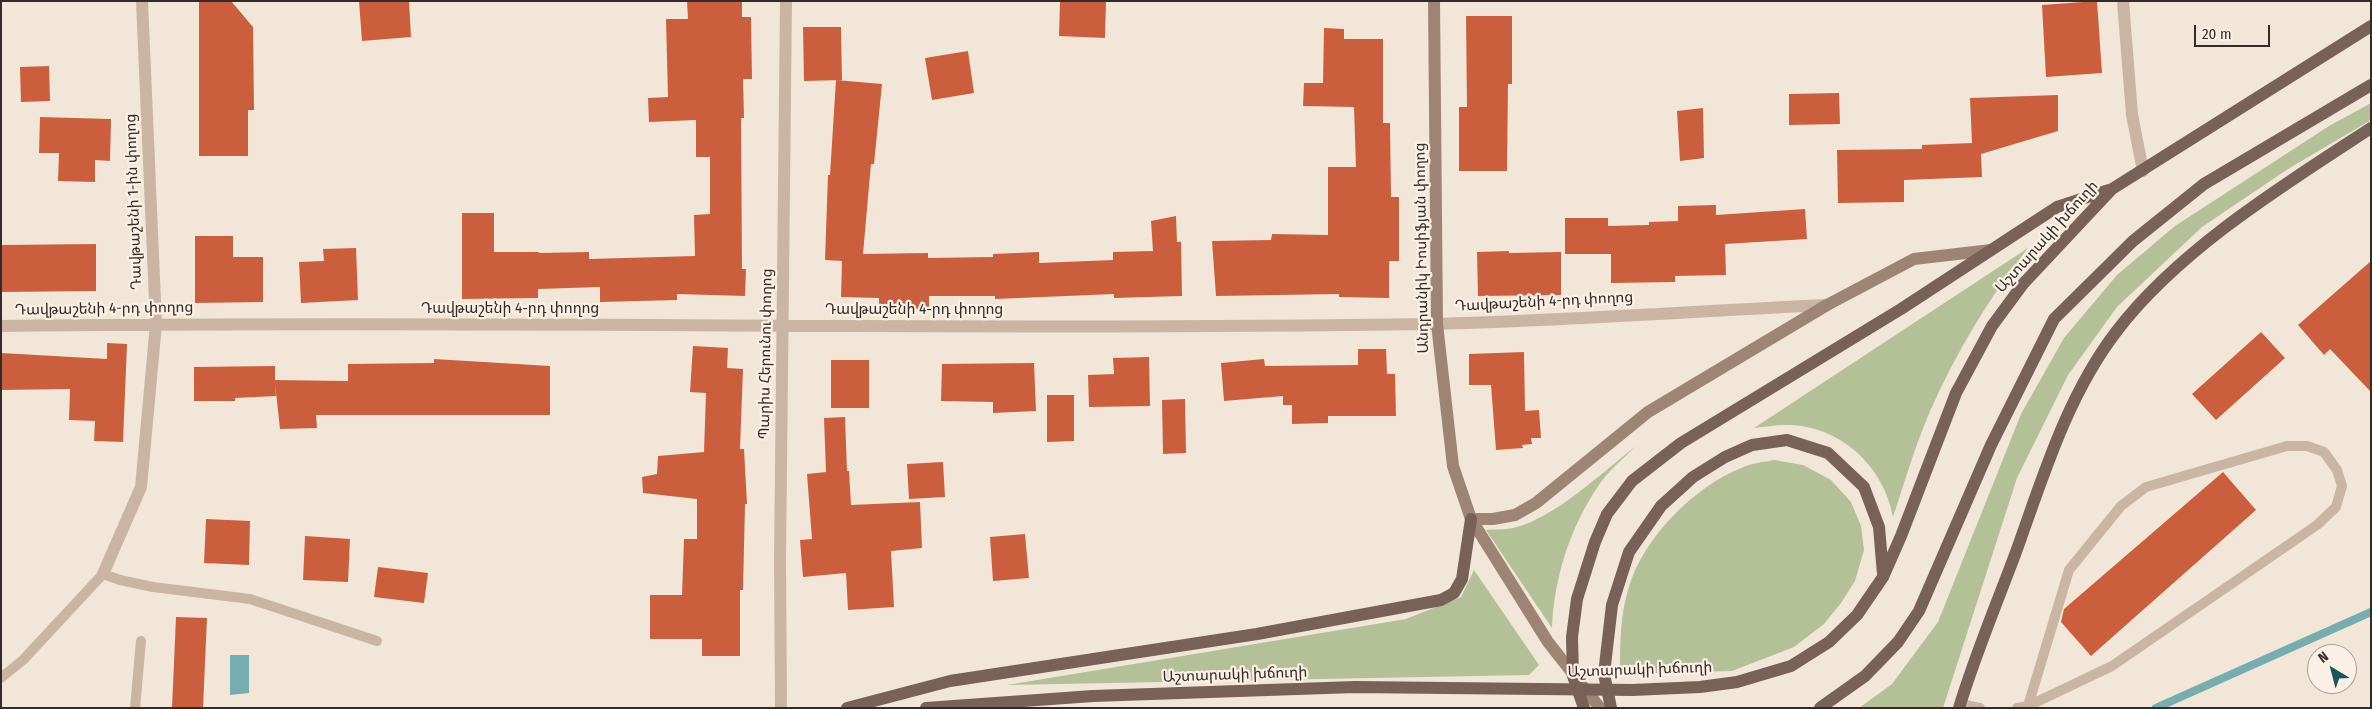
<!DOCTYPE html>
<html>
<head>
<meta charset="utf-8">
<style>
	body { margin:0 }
	#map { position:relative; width:2372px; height:709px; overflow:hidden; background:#f2e6d8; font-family:"Fira Sans Condensed",sans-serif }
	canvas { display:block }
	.frame { position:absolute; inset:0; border:2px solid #352b26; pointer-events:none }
	.north { position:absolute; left:2307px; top:644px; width:50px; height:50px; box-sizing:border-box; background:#faf0e5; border:1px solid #aba199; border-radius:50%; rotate:323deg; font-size:14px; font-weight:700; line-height:20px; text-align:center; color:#352b26 }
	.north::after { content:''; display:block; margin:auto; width:18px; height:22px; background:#1a5558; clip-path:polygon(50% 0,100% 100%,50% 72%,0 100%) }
	.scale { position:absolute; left:2194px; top:25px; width:76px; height:22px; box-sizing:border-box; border:2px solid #352b26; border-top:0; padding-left:6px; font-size:15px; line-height:18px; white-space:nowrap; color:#352b26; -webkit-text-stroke:4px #faf0e5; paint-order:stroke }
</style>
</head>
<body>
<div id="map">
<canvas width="2372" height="709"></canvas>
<div class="frame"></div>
<div class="north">N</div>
<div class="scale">20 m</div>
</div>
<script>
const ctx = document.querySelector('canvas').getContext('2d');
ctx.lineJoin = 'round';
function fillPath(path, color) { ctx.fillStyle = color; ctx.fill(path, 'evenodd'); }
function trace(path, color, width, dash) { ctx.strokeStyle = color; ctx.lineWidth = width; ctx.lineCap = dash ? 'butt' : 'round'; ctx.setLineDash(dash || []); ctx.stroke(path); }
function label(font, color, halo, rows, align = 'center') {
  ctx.font = font + ' "Fira Sans Condensed","Noto Sans Armenian",sans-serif'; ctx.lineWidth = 4.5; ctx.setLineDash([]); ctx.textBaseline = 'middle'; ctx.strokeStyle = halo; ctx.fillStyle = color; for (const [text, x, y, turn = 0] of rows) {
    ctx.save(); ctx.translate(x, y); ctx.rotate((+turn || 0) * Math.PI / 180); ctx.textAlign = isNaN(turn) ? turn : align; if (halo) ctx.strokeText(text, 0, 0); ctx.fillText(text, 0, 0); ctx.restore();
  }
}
const green = new Path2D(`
	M2371 103V120L2288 169 2202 227 2117 307 2068 375 2017 478 1943 708H1859L1892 684 1938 622 2021 414 2064 338 2117 275 2175 226 2329 126Z
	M2028 248C1989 298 1957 351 1931 409 1916 443 1905 481 1893 517 1884 466 1839 424 1785 425 1775 425 1764 427 1754 428Z
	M1636 446C1624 458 1608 471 1599 485 1570 527 1554 578 1552 628L1486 530C1495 529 1505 530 1513 528 1552 520 1604 471 1636 446Z
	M1774 460 1803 465 1831 480 1851 502 1861 526 1864 550 1855 581 1841 603 1824 624 1794 647 1732 671 1620 674C1620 644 1620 615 1629 587 1643 538 1694 487 1741 468 1751 463 1764 462 1774 460Z
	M1474 570 1539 665 1529 675 1007 685 1406 619 1461 597Z`);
const water = new Path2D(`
	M230 655H249V693L230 695Z`);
const stream = new Path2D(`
	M2156 708 2371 612`);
const building = new Path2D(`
	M199 1H231L253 27 254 110H248V156H199Z
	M359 1H409L411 37 362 41Z
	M687 1H742V17H751L752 79H743L744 118H741L742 269H746L745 296 677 294V300L600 302V287L538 289V298L462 299V213H494V252H539V253L589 252V259L695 256 694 215 710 214V157H696V120L649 122 648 98 668 97 666 19H688Z
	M1060 1H1106L1105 38 1059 36Z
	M2097 1 2102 73 2046 77 2042 5Z
	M1466 16H1512V84H1508L1507 171H1459V107H1467Z
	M803 27H841L842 80 804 81Z
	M1324 28 1344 29V39H1383V123H1390L1391 197H1399V261H1389V298L1339 297V294L1216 296 1212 241 1271 240 1272 234 1328 235V167H1356L1354 107 1303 106 1304 83H1323Z
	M968 51 974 93 932 100 925 58Z
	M49 66 50 101 21 102 20 67Z
	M836 80 882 84 874 164H871L863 254 928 253V258L993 257V254L1039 252V263L1113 260V252L1153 251 1151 221 1176 216 1177 242H1181L1182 296 1114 298V294L995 299V296H929V309L879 310V298L841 297 842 261 825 260 828 175H830Z
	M1839 93 1840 124 1789 125V94Z
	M2058 95V131L1981 154 1982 177 1904 180V202L1838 203 1837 150 1922 149V145L1972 143 1970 98Z
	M1703 108 1704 158 1680 161 1677 111Z
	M40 117 111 119 110 161 95 160V182L58 181 59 153H39Z
	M1716 205V215L1805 209 1807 239 1725 244 1726 275 1675 276V282L1611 283V254H1565V218H1608V226L1649 225V222L1678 221V206Z
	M195 236H233V257H263V302L195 303Z
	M96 244V291L1 292V245Z
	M356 248 358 300 301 303 299 262 324 261 323 249Z
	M1509 251V253L1561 252V295L1478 296 1477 252Z
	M2371 261V392L2330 349 2324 355 2298 325Z
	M2261 332 2285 358 2216 420 2192 394Z
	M107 343 127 344 123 442 94 441 95 421 69 420 70 389 1 390V353L107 359Z
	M693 346 728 348 727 368 743 369 740 449H744L747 504H745L743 590H740V656H702V639H650V595H682L684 539H697V499L643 493 642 477 657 474 658 456 704 452 706 393 690 392Z
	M1358 349H1386L1387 374H1395L1396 416H1328V423L1292 424V405H1283V396L1224 401 1221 363 1264 359 1265 366 1358 365Z
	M1524 352 1525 411 1539 410 1541 438H1531L1532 444 1522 445 1523 448 1496 450 1491 385H1469V354Z
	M1149 357 1150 406 1089 407 1088 375 1114 374 1113 358Z
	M434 359 550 366V415H316L317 428 280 429 275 383 276 396 235 398V401H194V367L275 366V380L348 381V364L434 363Z
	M831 360H869V408H831Z
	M1034 363 1036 411 993 413V402L941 401 942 364Z
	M1047 395H1074V441L1047 442Z
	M1185 399 1186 453 1163 454 1162 400Z
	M845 417 847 471H849L851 505 920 502 922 548 891 551 894 607 848 610 846 573 803 577 800 540 812 539 807 474 826 472 824 418Z
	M943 462 945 497 909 499 907 464Z
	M2223 472 2256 510 2091 656 2061 622 2064 609Z
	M206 519 250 521 249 565 204 563Z
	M1025 534 1029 578 993 581 990 537Z
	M305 536 350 539 348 582 303 580Z
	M378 567 428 573 424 603 374 597Z
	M176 617 207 618 203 708H172Z`);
const lane = new Path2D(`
	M1 678 23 660 103 574 120 580 153 587 250 599 377 641
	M1960 704 1980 708
	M135 708 141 641
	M2017 708 2028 706 2112 666 2317 525 2336 507 2342 486 2337 470 2324 452 2307 446H2287L2146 487 2121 506 2069 570 2028 706`);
const street = new Path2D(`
	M2123 1 2132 115 2143 171
	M1 326C478 320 956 331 1433 324 1564 321 1696 311 1827 305
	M103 574 141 487 156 324 142 1
	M781 708 780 559 786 1`);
const secondary = new Path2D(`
	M1434 1 1437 324 1453 466 1471 519 1548 642 1600 708
	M1471 519H1493L1515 515 1536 503 1648 412 1827 305 1914 259 1991 250`);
const primary = new Path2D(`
	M1632 690 1700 687 1737 682 1791 666 1829 642 1857 615 1883 577 1901 536 1956 393 1992 326 2023 284 2112 189 2371 26
	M847 708 950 681 1257 634 1441 600 1454 593 1462 579 1471 519
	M926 708 1093 696 1355 687 1540 689
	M1584 708 1573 676 1572 637 1577 599 1595 542 1607 514 1632 481 1681 443 1901 309 2057 207 2109 190
	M1611 708 1604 674 1612 605 1629 552 1661 506 1693 477 1725 457 1752 445 1787 440 1828 453 1864 487 1879 527 1883 574
	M1820 708 1865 676 1898 642 1919 611 1991 445 2054 319 2133 241 2204 184 2371 85
	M1959 708C1975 655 1997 603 2016 552 2043 477 2067 396 2116 332 2178 250 2285 184 2371 128`);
const primaryBridge = new Path2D(`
	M1540 689 1632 690`);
const streetNames = [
	["Դավթաշենի 1-ին փողոց",134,202,-92],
	["Աշտարակի խճուղի",2047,237,-48],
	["Անդրանիկ Իոսիֆյան փողոց",1422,248,-91],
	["Դավթաշենի 4-րդ փողոց",1544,302,-3],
	["Դավթաշենի 4-րդ փողոց",104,309,-1],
	["Դավթաշենի 4-րդ փողոց",510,309],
	["Դավթաշենի 4-րդ փողոց",914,310],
	["Պարիս Հերունու փողոց",766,354,-89],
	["Աշտարակի խճուղի",1640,670,-2],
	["Աշտարակի խճուղի",1235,675,-2]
];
fillPath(green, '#b4c198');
fillPath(water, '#76aeb0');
trace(stream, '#76aeb0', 8);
fillPath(building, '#cb5f3d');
trace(lane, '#cab5a4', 10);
trace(street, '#cab5a4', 12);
trace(secondary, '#9e8475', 12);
trace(primary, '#786156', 12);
trace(primaryBridge, '#786156', 12);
label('15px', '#352b26', '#faf0e5', streetNames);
</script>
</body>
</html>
